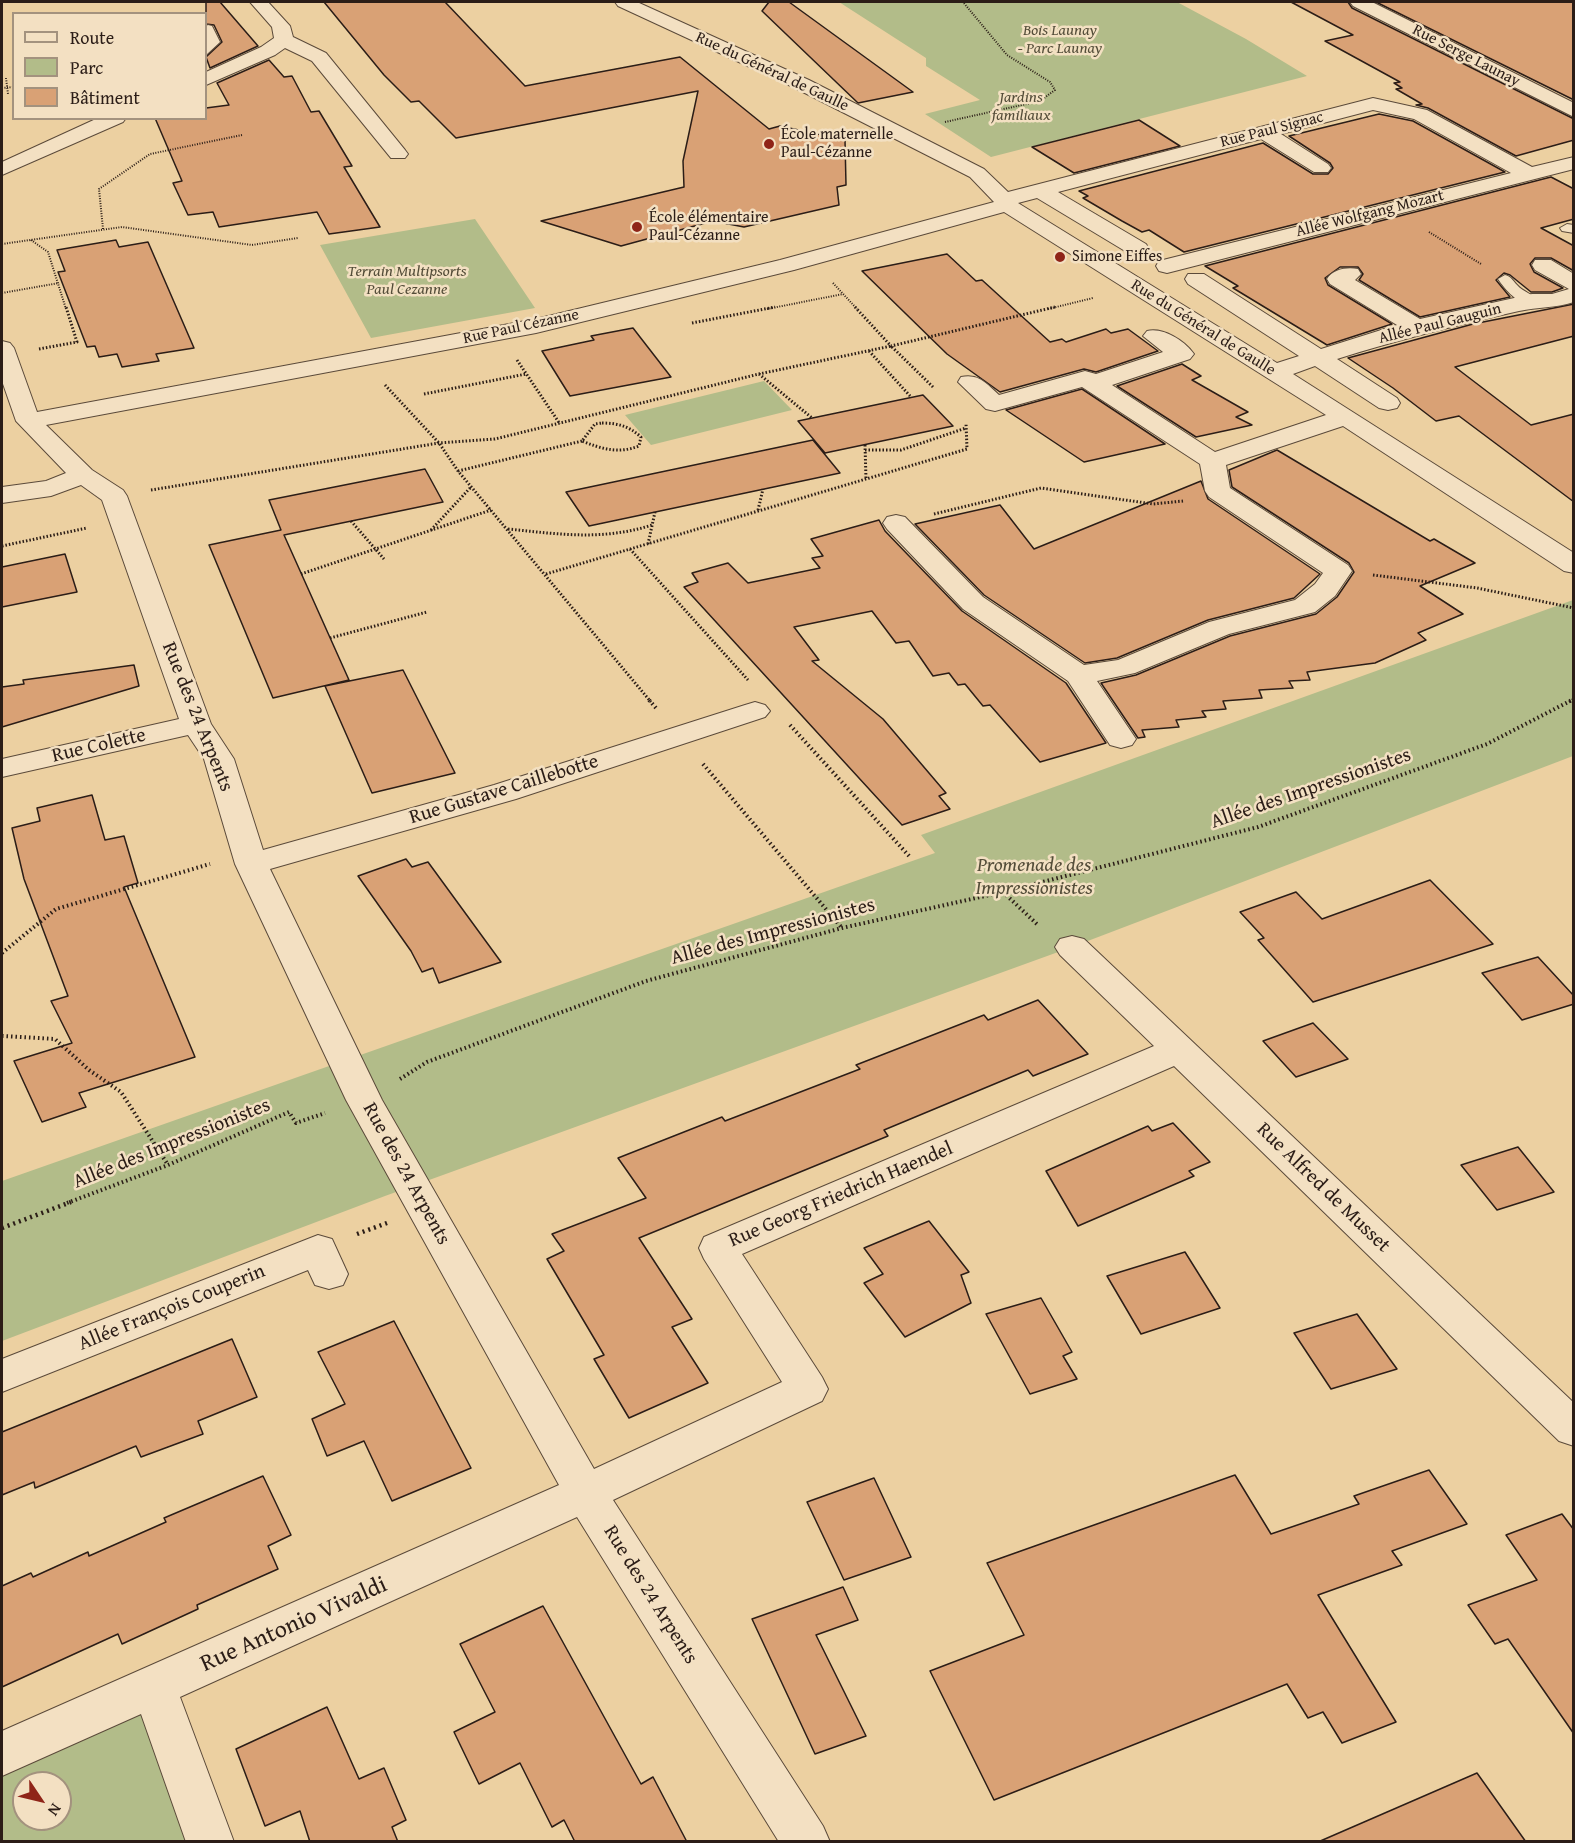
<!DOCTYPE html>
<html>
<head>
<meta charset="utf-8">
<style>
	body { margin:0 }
	#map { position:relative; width:1575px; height:1843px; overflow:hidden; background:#ecd0a1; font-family:"Gentium Book Plus",serif }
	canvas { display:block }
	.frame { position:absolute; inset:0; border:3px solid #2b1d17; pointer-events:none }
	.legend { position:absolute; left:12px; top:12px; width:195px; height:108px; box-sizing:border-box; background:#f3e0c2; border:2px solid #a3927e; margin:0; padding:8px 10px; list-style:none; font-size:18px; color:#2b1d17 }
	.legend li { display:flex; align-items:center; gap:12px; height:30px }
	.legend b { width:30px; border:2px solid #a3927e }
	.north { position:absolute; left:12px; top:1771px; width:60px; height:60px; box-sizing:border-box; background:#f3e0c2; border:2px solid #a3927e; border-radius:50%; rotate:125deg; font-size:16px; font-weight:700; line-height:24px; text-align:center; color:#2b1d17 }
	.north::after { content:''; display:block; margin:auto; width:21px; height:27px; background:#8f2418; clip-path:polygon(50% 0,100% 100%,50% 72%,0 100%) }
</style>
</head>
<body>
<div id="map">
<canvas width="1575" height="1843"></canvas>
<div class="frame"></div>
<ul class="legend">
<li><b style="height:8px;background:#f3e0c2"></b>Route</li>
<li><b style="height:16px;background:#b2bc89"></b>Parc</li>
<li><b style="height:16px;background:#d9a175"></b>Bâtiment</li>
</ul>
<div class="north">N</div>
</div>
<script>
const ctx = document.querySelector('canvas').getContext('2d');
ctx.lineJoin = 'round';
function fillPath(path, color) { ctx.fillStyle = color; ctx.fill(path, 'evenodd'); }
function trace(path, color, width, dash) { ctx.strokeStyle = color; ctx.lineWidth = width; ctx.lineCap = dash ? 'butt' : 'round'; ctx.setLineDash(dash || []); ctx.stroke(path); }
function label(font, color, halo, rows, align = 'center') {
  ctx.font = font + ' "Gentium Book Plus",serif'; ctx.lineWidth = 5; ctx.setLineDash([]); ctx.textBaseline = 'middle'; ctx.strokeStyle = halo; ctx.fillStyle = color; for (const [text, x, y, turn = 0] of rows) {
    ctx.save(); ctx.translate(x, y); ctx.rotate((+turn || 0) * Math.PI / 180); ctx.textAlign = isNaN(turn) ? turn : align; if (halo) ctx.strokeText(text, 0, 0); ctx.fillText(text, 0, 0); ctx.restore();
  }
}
const green = new Path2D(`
	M839 2H1177L1246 39 1307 76 991 157 925 114 980 100 926 66V58Z
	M475 219 535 308 371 338 320 245Z
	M764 381 792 410 651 445 625 415Z
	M1573 600V756L1072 947 385 1196 2 1341V1181L935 853 921 835Z
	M154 1688 210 1841H2V1754ZM24 1783H60V1819H24Z`);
const building = new Path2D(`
	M206 2H220L258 46 210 68 206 57 222 42 214 25 206 24Z
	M324 2H445L525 86 680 57 769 129 780 126 845 140 846 185 837 187 839 205 744 227 713 221 621 246 541 221 684 187 683 161 698 91 456 138 419 101 411 102 384 75Z
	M769 2H789L913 92 858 103 762 11Z
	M1291 2H1348L1352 8 1574 119V140L1516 156 1428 108 1416 105 1422 104 1396 89 1402 88 1394 83 1400 82 1325 41 1353 35Z
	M1376 2H1574V100Z
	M269 60 284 77 292 76 311 112 319 111 352 166 344 167 380 227 329 234 317 212 219 227 213 212 188 215 173 183 182 181 155 118H206V108L229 105 217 83Z
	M1379 114 1413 121 1505 172 1184 252 1149 230 1142 232 1122 221 1083 198 1088 196 1079 191 1263 143 1313 174H1328L1333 168 1330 163 1289 136Z
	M1139 120 1180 146 1074 173 1032 147Z
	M1551 177 1574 189V219L1541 228 1574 246V271L1551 258H1535L1530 264 1534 272 1563 288 1552 292H1531L1510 275 1504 273 1496 280 1510 297 1420 317 1359 280 1363 274 1358 267H1340L1325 278 1328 285 1392 324 1327 345 1233 288 1238 286 1205 266Z
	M116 240 119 247 148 242 194 348 156 354 159 361 122 367 117 354 99 357 95 346 87 347 58 272 65 271 57 250Z
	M947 254 976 281 982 280 1050 342 1062 339 1066 342 1106 329 1111 333 1128 329 1158 351 1096 372 1084 369 1000 392 947 354 862 271Z
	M1574 304V336L1455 367 1531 425 1574 414V502L1459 416 1436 421 1393 388 1348 358 1473 324Z
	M633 328 671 377 570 396 542 351 594 340 591 336Z
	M1182 364 1201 376 1192 380 1248 412 1236 417 1252 425 1196 437 1117 386Z
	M1082 389 1165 444 1084 462 1006 410Z
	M923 395 953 426 825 453 798 421Z
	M813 440 840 473 589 526 566 492Z
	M1277 450 1430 541 1434 539 1475 563 1420 586 1463 614 1418 633 1426 640 1375 663 1307 672 1310 680 1289 681 1293 688 1259 690 1262 698 1223 701 1226 709 1202 711 1206 717 1176 720 1179 727 1142 730 1145 737 1138 738 1101 683 1136 675 1230 636 1316 614 1337 597 1354 572 1349 563 1232 487 1229 470Z
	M425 469 443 502 284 535 349 680 273 698 209 545 281 530 269 500Z
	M1201 481 1208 499 1320 574 1294 598 1208 620 1117 658 1085 663 984 595 915 524 1000 505 1034 549Z
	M879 520 885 531 962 611 1066 683 1106 743 1040 762 990 705 983 706 965 684 958 685 949 673 933 676 909 641 896 643 872 611 794 627 819 660 812 661 883 719 946 793 939 796 950 809 902 825 684 587 698 582 692 573 728 563 748 583 820 568 812 558 823 556 811 539Z
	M65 554 77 592 2 607V567Z
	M134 665 139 686 2 727V687L24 684 23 680Z
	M403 670 455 773 372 793 325 686Z
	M92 795 105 840 124 836 138 883 124 887 195 1057 79 1093 86 1107 42 1122 14 1061 72 1043 51 1001 68 996 24 879 12 828 40 821 37 808Z
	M406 859 412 867 428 862 501 962 439 983 433 968 422 972 411 951 358 876Z
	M1430 880 1493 944 1313 1002 1258 940 1264 938 1240 912 1296 892 1322 919Z
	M1538 957 1574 996V1004L1522 1020 1482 973Z
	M1038 1000 1088 1054 1033 1076 1028 1070 884 1130 888 1136 639 1238 692 1319 672 1327 708 1383 629 1418 594 1359 604 1355 547 1259 564 1251 552 1234 646 1198 618 1158 722 1117 725 1121 860 1069 856 1065 984 1015 988 1020Z
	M1313 1023 1348 1059 1296 1077 1263 1041Z
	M1173 1123 1210 1162 1189 1171 1194 1176 1078 1226 1046 1171 1148 1126 1152 1131Z
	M1518 1147 1554 1192 1497 1210 1461 1165Z
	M929 1221 969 1272 961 1275 971 1303 905 1337 864 1283 883 1274 864 1248Z
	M1185 1252 1220 1308 1141 1334 1107 1276Z
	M1041 1298 1072 1352 1063 1356 1077 1379 1030 1394 986 1314Z
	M1357 1314 1397 1369 1331 1389 1294 1333Z
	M394 1321 471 1468 392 1501 364 1441 327 1456 312 1419 345 1404 318 1352Z
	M232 1339 257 1397 198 1421 203 1434 141 1457 136 1446 35 1488 34 1482 2 1495V1432Z
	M1429 1470 1467 1524 1392 1551 1402 1565 1318 1595 1396 1722 1342 1743 1323 1712 1308 1718 1287 1684 994 1800 930 1671 1024 1635 987 1563 1235 1475 1271 1534 1359 1504 1354 1496Z
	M263 1476 291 1535 268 1546 278 1569 197 1605 198 1609 122 1644 118 1634 2 1687V1586L31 1573 33 1577 88 1552 89 1556 166 1522 164 1518Z
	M874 1478 911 1557 844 1580 807 1502Z
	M1562 1514 1574 1530V1734L1508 1639 1495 1644 1468 1605 1537 1580 1506 1535Z
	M843 1587 858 1620 816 1635 866 1736 815 1754 752 1619Z
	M543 1606 641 1784 653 1777 687 1842H575L564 1820 552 1827 520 1763 479 1784 454 1732 495 1712 460 1644Z
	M327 1707 359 1779 384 1768 406 1820 392 1827 398 1842H310L300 1811 265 1826 236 1749Z
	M1477 1773 1526 1842H1318Z`);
const pathFar3 = new Path2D(`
	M6 78 8 94
	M2 88 14 87
	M945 122 1040 101 1055 90 1050 82 1007 55 963 2
	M103 229 99 189 150 154 242 135
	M1429 232 1481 264
	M31 240 48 252 66 309
	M2 244 122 227 252 245 298 238
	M833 283 857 309
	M2 293 59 283
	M767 309 843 294
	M1048 309 1093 298`);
const pathFar2 = new Path2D(`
	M855 307 891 346 1055 307
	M692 323 775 307
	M39 349 77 342 66 307
	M869 351 911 397
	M517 360 560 424
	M759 374 812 418
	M385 385 439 443 458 471 651 702
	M424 394 526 374
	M602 423C617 423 629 426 641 437L639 446C618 454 602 449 582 441L595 424Z
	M865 445 866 479
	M865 450H901L966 428
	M458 471 582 441
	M151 490 439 443 495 439 759 374 891 346 933 387
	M758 510 763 489
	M934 514 1041 488 1153 504 1183 501
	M351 521 384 559
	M508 529C558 534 603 541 652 525
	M431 530 471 487
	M648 544 655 512
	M2 546 87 528
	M630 549 748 680
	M301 574 491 510
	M546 574 967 449 966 423
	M1373 575 1477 588 1574 608
	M330 638 427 612
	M1569 702 1574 699`);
const pathFar1 = new Path2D(`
	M649 700 656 708
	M790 725 910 857
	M703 764 842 928
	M1003 892 1039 926
	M2 953 56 909 210 864
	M2 1036 55 1039 89 1070 121 1092 168 1165
	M400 1079 427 1062 646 981 842 928 1003 892 1258 827 1487 744 1572 700
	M67 1203 168 1165 289 1112 296 1123 325 1113`);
const path = new Path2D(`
	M2 1228 71 1202
	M357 1234 387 1223`);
const lane = new Path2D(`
	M208 25 212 26 220 42 206 55V26Z
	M1567 224 1574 225V233L1562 231 1560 228Z
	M1505 275C1512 277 1512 280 1517 285 1523 292 1533 294 1539 301L1537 304C1521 308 1506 291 1498 279Z`);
const street = new Path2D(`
	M250 2H268L290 26 293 37 326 53 405 150 408 154 405 158H391L312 61 285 48 275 55 206 85V72L261 47 274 38 272 27Z
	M615 2H637L809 80 984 169 1008 192 1373 98 1427 110 1532 167 1574 157V169L1167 273 1159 271 1156 266 1159 261 1511 173 1414 119 1373 110 1281 134 1328 164 1331 168 1328 172H1314L1261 139 1058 192 1146 244 1149 249 1146 254H1130L1037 198 1018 203 1277 363 1299 356 1188 284 1185 279 1188 274H1204L1321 349 1397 325 1330 284 1327 279C1333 269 1347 267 1358 269L1361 274 1355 280 1420 319 1532 294H1552L1569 289 1535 270 1532 265 1535 260H1551L1574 274V302C1555 308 1538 307 1519 311 1457 325 1397 340 1337 359L1397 398 1400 403 1397 408 1388 410 1379 408 1315 366 1293 374 1574 553V573L1564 571 1343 426 1226 465 1230 488 1348 565 1352 571 1335 596 1315 612 1229 634 1135 673 1097 681 1136 739 1132 745 1121 748 1110 745 1068 681 963 609 887 529 883 523 887 517 896 515 905 517 983 597 1084 665 1118 660 1209 622 1295 600 1315 584 1323 573 1209 497 1205 491 1200 464 1082 387 995 411 986 409 958 382 961 377C979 373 987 384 999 395L1085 371 1096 374 1163 352 1143 336 1147 331C1163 327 1185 341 1194 354L1190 359 1112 385 1215 452 1326 415 1004 212 794 270 536 333 46 425 92 470 123 490 127 496 211 724 234 759 263 850 494 785 745 705 755 702 765 705 770 711 765 717 516 799 270 869 382 1100 594 1469 782 1382 704 1259 699 1248 704 1237 1154 1046 1060 955 1055 947 1060 939 1072 936 1084 939 1574 1403V1446L1559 1441 1174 1066 742 1254 822 1377 828 1389 822 1401 613 1500 823 1826 830 1842H779L577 1517 180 1697 234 1842H186L141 1714 2 1776V1731L559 1485 346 1100 235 864 204 759 188 735 2 777V759L179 719 102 500 81 485 51 496 2 503V487L46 481 66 473 16 421 2 381V341L10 343 14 348 37 412 536 319 780 260 994 202 970 177 795 88 618 6Z
	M1350 2H1372L1574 103V117L1353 6Z
	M98 118H126L123 122 2 175V162Z
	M318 1235 332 1239 348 1274 343 1285 329 1289 315 1285 308 1270 2 1392V1359Z`);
const markers = [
	[769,144,6,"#8f2418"],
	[637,227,6,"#8f2418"],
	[1060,257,6,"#8f2418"]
];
const farParknames = [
	["Bois Launay",1060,31],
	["- Parc Launay",1060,49],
	["Jardins",1021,98],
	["familiaux",1021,116],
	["Terrain Multipsorts",407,272],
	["Paul Cezanne",407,290]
];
const farStreetnames = [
	["Rue Serge Launay",1466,56,27],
	["Rue du Général de Gaulle",772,72,25],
	["Rue Paul Signac",1272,130,-14],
	["Allée Wolfgang Mozart",1370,214,-14],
	["Allée Paul Gauguin",1440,324,-14],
	["Rue Paul Cézanne",521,327,-12],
	["Rue du Général de Gaulle",1203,328,32]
];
const farPoinames = [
	["École maternelle",781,135],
	["Paul-Cézanne",781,153],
	["École élémentaire",649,218],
	["Paul-Cézanne",649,236],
	["Simone Eiffes",1072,257]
];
const streetNames = [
	["Rue des 24 Arpents",197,717,68],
	["Rue Colette",99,746,-13],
	["Allée des Impressionistes",1311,789,-19],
	["Rue Gustave Caillebotte",504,790,-17],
	["Allée des Impressionistes",773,932,-15],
	["Allée des Impressionistes",172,1144,-22],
	["Rue des 24 Arpents",406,1174,61],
	["Rue Alfred de Musset",1323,1188,44],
	["Rue Georg Friedrich Haendel",841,1195,-23],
	["Allée François Couperin",172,1308,-22],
	["Rue des 24 Arpents",650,1595,58]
];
const parkNames = [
	["Promenade des",1034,866],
	["Impressionistes",1034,889]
];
const nearStreetnames = [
	["Rue Antonio Vivaldi",294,1625,-24]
];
fillPath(green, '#b2bc89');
fillPath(building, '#d9a175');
trace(building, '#2b1d17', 1.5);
trace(lane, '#5b4a3a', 2);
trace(street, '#5b4a3a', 2);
trace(pathFar3, '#2b1d17', 2, [1, 1.5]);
trace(pathFar2, '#2b1d17', 3, [1.5, 2]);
trace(pathFar1, '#2b1d17', 4, [1.5, 3]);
trace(path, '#2b1d17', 4.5, [2, 4]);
fillPath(lane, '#f3e0c2');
fillPath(street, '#f3e0c2');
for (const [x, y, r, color] of markers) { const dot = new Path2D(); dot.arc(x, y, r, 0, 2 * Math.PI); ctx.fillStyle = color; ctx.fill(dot); trace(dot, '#f3e0c2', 2); }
label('italic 16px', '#544d39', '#f3e0c2', farParknames);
label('16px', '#2b1d17', '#f3e0c2', farStreetnames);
label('16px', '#2b1d17', '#f3e0c2', farPoinames, 'left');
label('20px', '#2b1d17', '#f3e0c2', streetNames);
label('italic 20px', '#544d39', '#f3e0c2', parkNames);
label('24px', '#2b1d17', '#f3e0c2', nearStreetnames);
</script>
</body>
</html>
